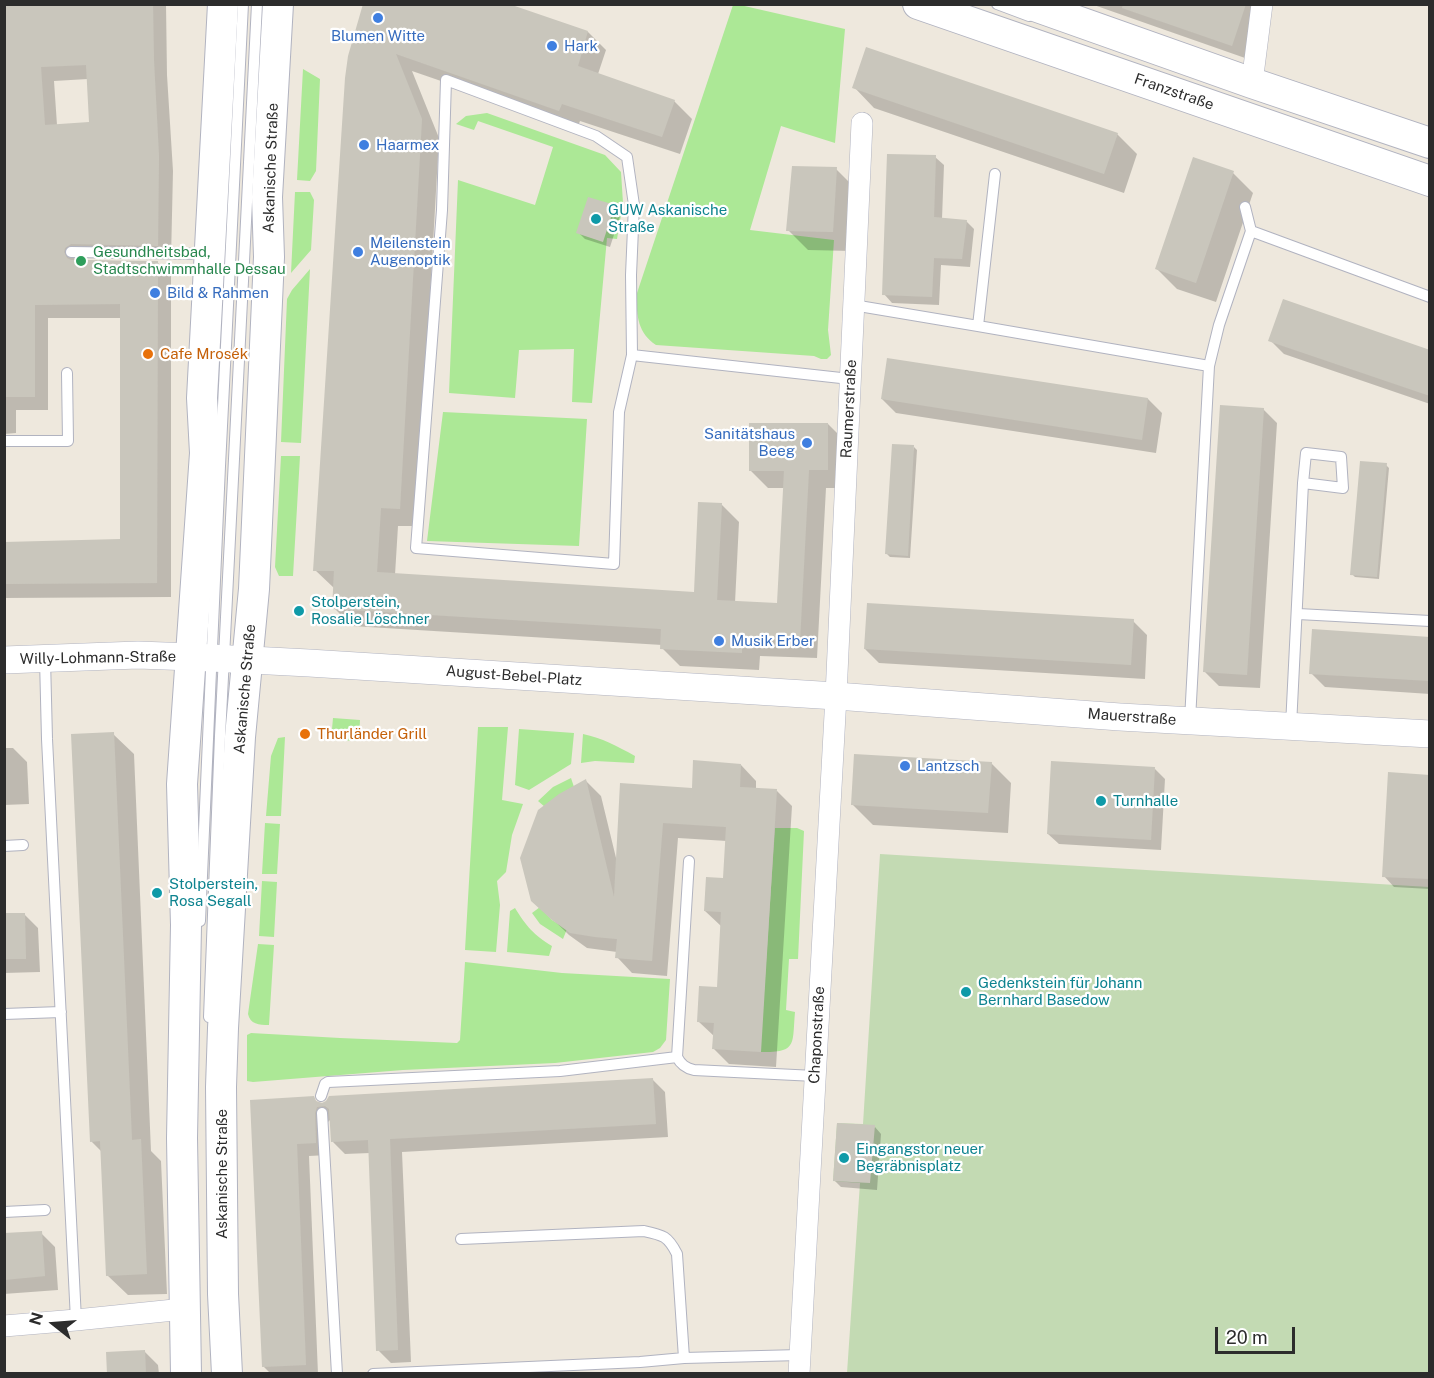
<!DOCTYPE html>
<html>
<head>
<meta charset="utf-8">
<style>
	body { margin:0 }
	#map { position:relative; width:1434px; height:1378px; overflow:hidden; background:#eee8dd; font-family:"Public Sans",sans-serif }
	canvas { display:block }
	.frame { position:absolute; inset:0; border:6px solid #2c2c2c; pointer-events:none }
	.north { position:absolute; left:24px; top:1294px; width:60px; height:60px; -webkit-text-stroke:4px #fff; paint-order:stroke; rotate:287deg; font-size:16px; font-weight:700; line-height:24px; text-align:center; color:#2c2c2c }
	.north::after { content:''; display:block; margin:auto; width:21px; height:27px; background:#2c2c2c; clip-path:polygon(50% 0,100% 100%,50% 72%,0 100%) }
	.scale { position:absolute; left:1215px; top:1327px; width:80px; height:27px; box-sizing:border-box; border:3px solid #2c2c2c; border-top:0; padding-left:8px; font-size:18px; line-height:21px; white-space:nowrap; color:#2c2c2c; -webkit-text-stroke:4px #fff; paint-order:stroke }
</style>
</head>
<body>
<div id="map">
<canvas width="1434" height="1378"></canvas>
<div class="frame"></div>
<div class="north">N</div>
<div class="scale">20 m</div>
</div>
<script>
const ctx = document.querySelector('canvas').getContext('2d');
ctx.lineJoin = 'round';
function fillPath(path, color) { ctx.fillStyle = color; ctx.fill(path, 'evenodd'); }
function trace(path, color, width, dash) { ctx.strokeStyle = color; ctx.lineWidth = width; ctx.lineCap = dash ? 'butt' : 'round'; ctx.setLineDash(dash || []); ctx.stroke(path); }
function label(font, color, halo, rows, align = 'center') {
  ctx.font = font + ' "Public Sans",sans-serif'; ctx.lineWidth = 4.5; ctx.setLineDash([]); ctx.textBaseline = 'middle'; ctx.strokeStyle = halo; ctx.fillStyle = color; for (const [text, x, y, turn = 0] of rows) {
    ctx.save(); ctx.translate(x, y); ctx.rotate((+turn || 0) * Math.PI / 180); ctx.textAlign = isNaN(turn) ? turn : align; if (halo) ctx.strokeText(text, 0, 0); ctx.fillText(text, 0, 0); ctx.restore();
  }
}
const green = new Path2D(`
	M733 5H740L845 29 835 143 781 126 750 230 834 240 828 330 831 355 827 359H821L814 356 656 345C638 333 637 317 636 296Z
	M303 69 320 79 316 171 310 181 297 180Z
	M487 113 605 155 621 172 623 203 617 239 607 238 592 403 572 402 574 349 519 350 515 398 449 393 458 180 535 205 553 147 478 121 474 130 456 124 466 116Z
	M295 192H310L314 200 311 250 291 273Z
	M310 269 301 443 281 442 287 299 292 290Z
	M443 412 587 419 579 546 427 541Z
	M281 456H300L293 576H279L275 567Z
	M333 718 360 720 359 741 331 740Z
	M478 727H508L502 800 523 804 512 835 506 872 497 881 500 905 496 952 465 950Z
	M519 729 574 733 571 764 529 790 515 785Z
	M583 734C602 738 617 746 635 756L634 763 595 761 581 763Z
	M285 737 281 816H266L271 756 278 738Z
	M571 778 574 787 545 807 538 801 553 787Z
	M265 823 280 824 277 874H262Z
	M775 828H797L804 831 798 959H789L786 1010 795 1012C792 1044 798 1053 760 1052Z
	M262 881 277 882 274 937 259 936Z
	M540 907 552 920 567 929 563 939 540 924 532 913Z
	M515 908C526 926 534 935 552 946L549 956 507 952 510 911Z
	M258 944 274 945 269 1025C259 1025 250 1024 248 1014Z
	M465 962 562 973 670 979 666 1040 660 1048 653 1052 555 1063 403 1070 253 1082 247 1081V1035L251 1033 340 1038 457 1043 460 1040Z`);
const cemetery = new Path2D(`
	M880 854 1429 887V1373H847L860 1183 833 1181 837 1123 863 1124Z`);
const shadow = new Path2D(`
	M4 4H166L167 75 173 171 171 259 86 258 77 260 157 262 171 276V597L4 598V544L121 541 122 318H48V410H16V433L4 434ZM88 79 91 123 57 125 54 81Z
	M1091 4H1260L1245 58Z
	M588 32 606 50 598 74 674 101 692 119 680 154 580 121 577 128 412 71 439 138 417 526H398L395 575 695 593 721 504 739 522 735 603 779 605 785 488H768L750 470 828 424 846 442V488H826L817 658 760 656 759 670 680 666 662 648V645L352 626 334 608V588L315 570 349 56Z
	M854 87 1117 134 1137 154 1124 193 874 108Z
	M935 157 944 165 942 219 966 221 974 229 970 267 941 265 939 305 892 303 884 294Z
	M836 169 856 189 852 251 808 250 788 230Z
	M1233 173 1253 193 1216 302 1177 289 1157 269Z
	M614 207 621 213 610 247 585 239 578 232Z
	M1270 340 1430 352V404L1284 354Z
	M882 399H1148L1162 413 1156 453 896 413Z
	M1263 409 1277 423 1260 688 1219 686 1205 672Z
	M914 447 917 450 910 558 890 557 887 554Z
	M1386 465 1389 468 1379 579 1355 577 1352 574Z
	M1133 621 1147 635 1145 679 879 663 865 649Z
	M1430 638V694L1325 687 1311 673Z
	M113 734 134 754 151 1151 161 1161 167 1294 128 1295 107 1275 102 1152 91 1141Z
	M4 748H13L27 762 29 804 4 805Z
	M991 763 1011 783 1008 833 873 825 853 805Z
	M741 765 756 781V789L777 791 792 806 776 1067 729 1064 714 1049 715 1037 699 1022 718 989 721 926 705 911 725 880 727 841 678 838 667 976 632 973 617 957V952L587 948 569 935 533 900 586 781 601 796 617 862 693 789Z
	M1155 769 1165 779 1161 850 1059 844 1048 834Z
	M1430 776V889L1394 887 1384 876Z
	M24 914 38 928 40 972 4 973V915Z
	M652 1079 665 1092 668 1137 402 1152 411 1362 391 1363 378 1350 370 1153 345 1154 333 1142 331 1119 327 1123 328 1155 309 1156 318 1374H271L263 1366 252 1101 313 1098 319 1104Z
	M875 1127 881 1134 877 1190 841 1187 834 1180Z
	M41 1233 55 1247 58 1290 4 1294V1234Z
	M144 1351 158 1365 159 1374H108Z`);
const building = new Path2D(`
	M4 4H153L154 61 159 156 158 246 71 244 65 248 64 252 67 258 71 260 158 261 157 583 4 584V542L120 539V304L35 305V397H4ZM86 65 89 122 45 125 41 67Z
	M363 4H509L588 31 578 66 675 100 662 137 562 104 559 111 396 54 422 119 400 509 381 508 377 572 694 592 698 502 722 503 717 600 777 603 784 471H749V423H828V470H809L800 641 742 639V653L660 649 661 629 332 609 334 571H313L345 78 348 56Z
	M1123 4H1246L1232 46 1122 8Z
	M866 47 1118 133 1104 174 852 88Z
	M887 154 936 155 934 217 967 220 962 259 934 258 932 297 882 295Z
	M1193 157 1234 171 1196 283 1155 269Z
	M792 166 837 167 833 232 786 231Z
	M588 197 615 205 603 242 576 233Z
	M1283 299 1430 350V396L1268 341Z
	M887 358 1148 398 1142 440 881 399Z
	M1220 405 1264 408 1247 675 1203 672Z
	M892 444 914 445 908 556 885 554Z
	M1360 461 1387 463 1377 577 1350 575Z
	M867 603 1134 619 1131 665 864 649Z
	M1312 629 1430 637V681L1309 674Z
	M114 732 132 1140 141 1139 147 1274 106 1276 100 1141 90 1142 71 734Z
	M854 754 992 762 988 813 851 805Z
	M693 760 741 764 740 787 777 789 761 1052 712 1049 714 1023 697 1022 699 986 717 987 721 912 704 911 706 877 723 878 726 827 663 823 652 961 615 958 617 939 595 937 570 933 552 920 531 901 520 858 538 810 559 794 586 779 614 897 620 783 692 788Z
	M1051 761 1155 767 1151 840 1047 834Z
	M1388 772 1430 775V879L1382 877Z
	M4 913H25L26 959H4Z
	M653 1078 656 1124 390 1139 398 1350 376 1351 368 1140 331 1142 329 1109 325 1106 317 1107 315 1113 316 1143 297 1144 306 1365 262 1367 250 1100 314 1096 316 1101 322 1103 326 1101 329 1096Z
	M837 1123 875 1125 870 1183 833 1181Z
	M42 1231 45 1276 4 1280V1233Z
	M145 1350 146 1374H107L106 1352Z`);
const service = new Path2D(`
	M997 4 1029 16
	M995 174 978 326 1209 366
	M1251 231 1430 297
	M71 252 209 254
	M853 305 978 326
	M632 355 619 412 614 564 416 548 442 210 446 80 596 136 627 157 634 205 631 275 632 355 850 379
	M4 441H68L67 373
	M1298 614 1430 621
	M45 659 47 739 76 1320
	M1190 720 1209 366 1219 325 1251 231 1245 207
	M1291 726 1303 483 1306 453 1341 457 1343 488 1303 483
	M4 846 23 845
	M689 861 677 1057C681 1065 686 1068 694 1070L815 1076
	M200 921 220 466 243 4
	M4 1014 61 1012
	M209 1017 220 736 257 4
	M321 1096 325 1084 328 1082 560 1071 677 1057
	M322 1113 337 1374
	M4 1212 45 1210
	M461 1239 644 1231C663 1235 668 1236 677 1254L684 1358
	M373 1374 640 1362 684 1358 800 1355`);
const minor = new Path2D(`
	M1252 83 1262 4
	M4 1326 76 1320 184 1309
	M799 1374 836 696 862 123`);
const tertiary = new Path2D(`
	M4 660 138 655 192 657 309 663 836 696 1120 717 1430 734`);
const secondary = new Path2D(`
	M918 4 1430 181
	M1029 4 1252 83 1430 143
	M186 1374 182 1138 186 925 182 784 205 453 202 398 223 4
	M227 1374 223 1294 221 1087 223 1028 240 737 254 589 269 257 267 197 278 4`);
const markers = [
	[378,18,6,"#3f7fe0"],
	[552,46,6,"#3f7fe0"],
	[364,145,6,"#3f7fe0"],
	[596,219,6,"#0f9aa8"],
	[358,252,6,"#3f7fe0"],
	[81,261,6,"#2e9e5b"],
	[155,293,6,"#3f7fe0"],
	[148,354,6,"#e8710a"],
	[807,443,6,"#3f7fe0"],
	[299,611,6,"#0f9aa8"],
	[719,641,6,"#3f7fe0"],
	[305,734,6,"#e8710a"],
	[905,766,6,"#3f7fe0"],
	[1101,801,6,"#0f9aa8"],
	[157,893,6,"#0f9aa8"],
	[966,992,6,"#0f9aa8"],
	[844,1158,6,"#0f9aa8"]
];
const shopNames = [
	["Blumen Witte",378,36,"center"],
	["Hark",564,46],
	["Haarmex",376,145],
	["Meilenstein",370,243],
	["Augenoptik",370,260],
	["Bild & Rahmen",167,293],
	["Sanitätshaus",795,434,"right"],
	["Beeg",795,451,"right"],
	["Musik Erber",731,641],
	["Lantzsch",917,766]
];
const streetNames = [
	["Franzstraße",1174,92,19],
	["Askanische Straße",271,168,-88],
	["Raumerstraße",849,409,-87],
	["Willy-Lohmann-Straße",98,658,-1],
	["August-Bebel-Platz",514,676,4],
	["Askanische Straße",245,689,-85],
	["Mauerstraße",1132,717,4],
	["Chaponstraße",817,1035,-87],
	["Askanische Straße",222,1174,-90]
];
const cultureNames = [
	["GUW Askanische",608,210],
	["Straße",608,227],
	["Stolperstein,",311,602],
	["Rosalie Löschner",311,619],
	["Turnhalle",1113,801],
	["Stolperstein,",169,884],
	["Rosa Segall",169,901],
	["Gedenkstein für Johann",978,983],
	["Bernhard Basedow",978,1000],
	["Eingangstor neuer",856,1149],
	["Begräbnisplatz",856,1166]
];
const leisureNames = [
	["Gesundheitsbad,",93,252],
	["Stadtschwimmhalle Dessau",93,269]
];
const foodNames = [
	["Cafe Mrosék",160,354],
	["Thurländer Grill",317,734]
];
fillPath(green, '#ace896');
fillPath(cemetery, '#c3dab3');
fillPath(shadow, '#0003');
fillPath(building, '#c9c6bc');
trace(service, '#b1b3c0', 12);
trace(minor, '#b1b3c0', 22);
trace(tertiary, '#b1b3c0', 28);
trace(secondary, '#b1b3c0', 32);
trace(service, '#fff', 10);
trace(minor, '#fff', 21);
trace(tertiary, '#fff', 27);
trace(secondary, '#fff', 30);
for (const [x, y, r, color] of markers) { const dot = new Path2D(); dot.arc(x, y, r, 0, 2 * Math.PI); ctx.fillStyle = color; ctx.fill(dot); trace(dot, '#fff', 2); }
label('15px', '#366cbe', '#fff', shopNames, 'left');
label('15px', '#2c2c2c', '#fff', streetNames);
label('15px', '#0d838f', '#fff', cultureNames, 'left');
label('15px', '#27864d', '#fff', leisureNames, 'left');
label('15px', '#c56008', '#fff', foodNames, 'left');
</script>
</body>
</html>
